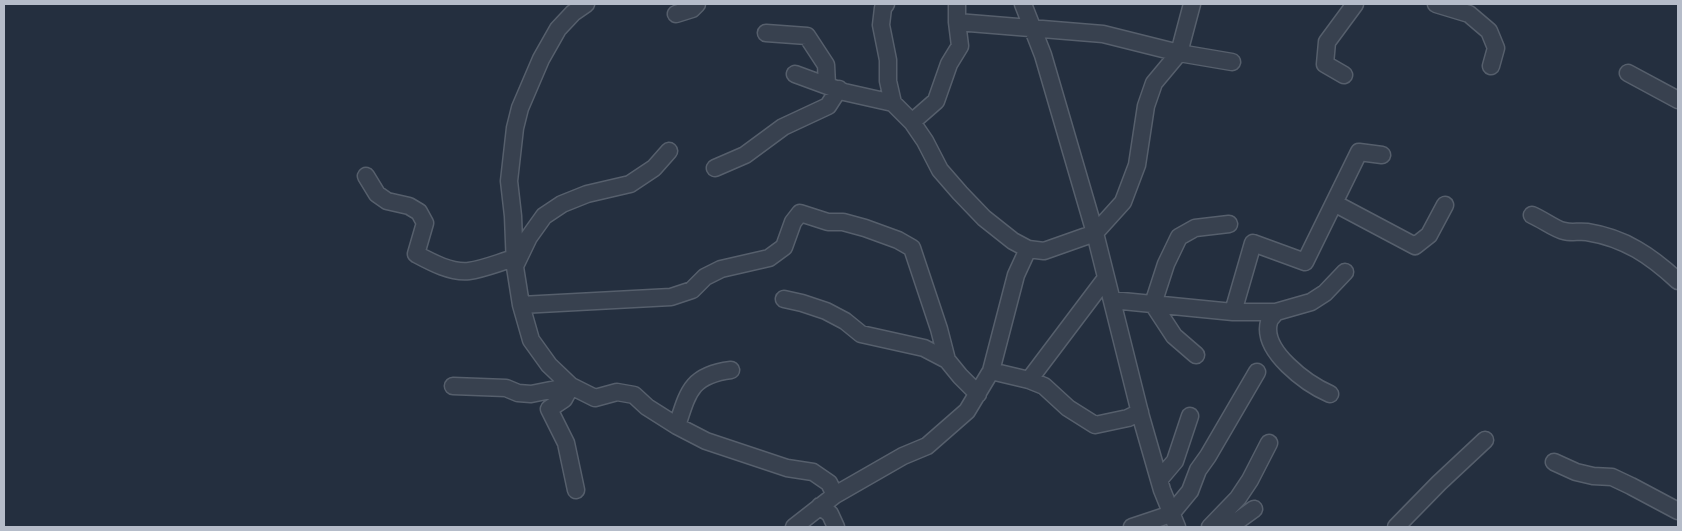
<!DOCTYPE html>
<html>
<head>
<meta charset="utf-8">
<style>
	body { margin:0 }
	#map { position:relative; width:1682px; height:531px; overflow:hidden; background:#242f3f; font-family:Roboto,sans-serif }
	canvas { display:block }
	.frame { position:absolute; inset:0; border:5px solid #b5bcc9; pointer-events:none }
</style>
</head>
<body>
<div id="map">
<canvas width="1682" height="531"></canvas>
<div class="frame"></div>
</div>
<script>
const ctx = document.querySelector('canvas').getContext('2d');
ctx.lineJoin = 'round';
function trace(path, color, width, dash) { ctx.strokeStyle = color; ctx.lineWidth = width; ctx.lineCap = dash ? 'butt' : 'round'; ctx.setLineDash(dash || []); ctx.stroke(path); }
const minor = new Path2D(`
	M586 4 573 13 558 29 541 59 520 108 515 128 509 181 513 216 515 267 521 305 531 340 549 365 571 386 595 398 617 392 634 395 647 407 677 426 706 441 787 468 813 472 829 483 835 495
	M886 4 883 8 881 25 888 60V81L893 103
	M957 4V22L1103 34 1179 53 1232 62
	M1023 4 1043 55 1095 233 1141 417 1162 490 1177 527
	M1436 4 1469 14 1489 31 1496 48 1491 66
	M676 14 692 9 697 4
	M766 33 807 36 826 65 827 85
	M1628 73 1678 100
	M795 74 844 92 893 103 912 122 925 141 940 170 960 193 984 218 1013 241 1028 249 1044 251 1095 233 1123 202 1137 165 1146 106 1154 83 1179 53 1192 4
	M1344 75 1325 64 1327 42 1355 4
	M912 122 936 101 949 64 960 46 957 22
	M715 168 745 155 783 127 828 106 839 89
	M366 176 377 194 387 201 409 206 419 212 425 223 416 254C431 262 451 273 469 271 484 269 500 262 515 258
	M1334 203 1415 246 1429 235 1445 205
	M1532 215C1542 219 1556 230 1564 231 1571 233 1579 231 1587 232 1625 238 1651 256 1678 281
	M516 264 529 237 544 216 562 204 587 194 630 184 654 168 669 151
	M784 299 802 303 826 311 845 321 861 334 924 348 947 360
	M1112 300 1233 312H1276L1311 302 1325 293 1345 272
	M521 305 671 297 692 290 705 277 721 269 769 258 784 247 793 222 800 213 828 222H843L865 228 898 240 912 248 939 329 947 360 960 376 978 394
	M1233 312 1253 243 1305 262 1359 152 1382 155
	M1276 312C1274 315 1270 318 1269 322 1261 351 1307 384 1330 394
	M1196 355 1174 336 1153 304 1166 264 1179 237 1195 228 1229 224
	M991 371 1029 380 1044 386 1068 408 1095 425 1128 418 1140 412
	M1029 380 1106 278
	M453 386 506 388 518 393 531 394 571 386
	M571 386 564 399 549 409 566 443 576 490
	M677 426C688 392 691 375 731 370
	M1554 462 1576 472 1593 476 1612 477 1631 486 1678 511
	M1159 480 1175 461 1190 416
	M820 506 830 514 836 527
	M794 527 835 495 903 456 927 446 967 411 991 371 1016 275 1028 249
	M1132 527 1171 514 1190 491 1198 470 1208 456 1257 372
	M1210 527 1238 498 1250 480 1269 443
	M1229 527 1254 509
	M1396 527 1439 483 1485 440`);
trace(minor, '#565f6c', 19);
trace(minor, '#38414f', 16);
</script>
</body>
</html>
